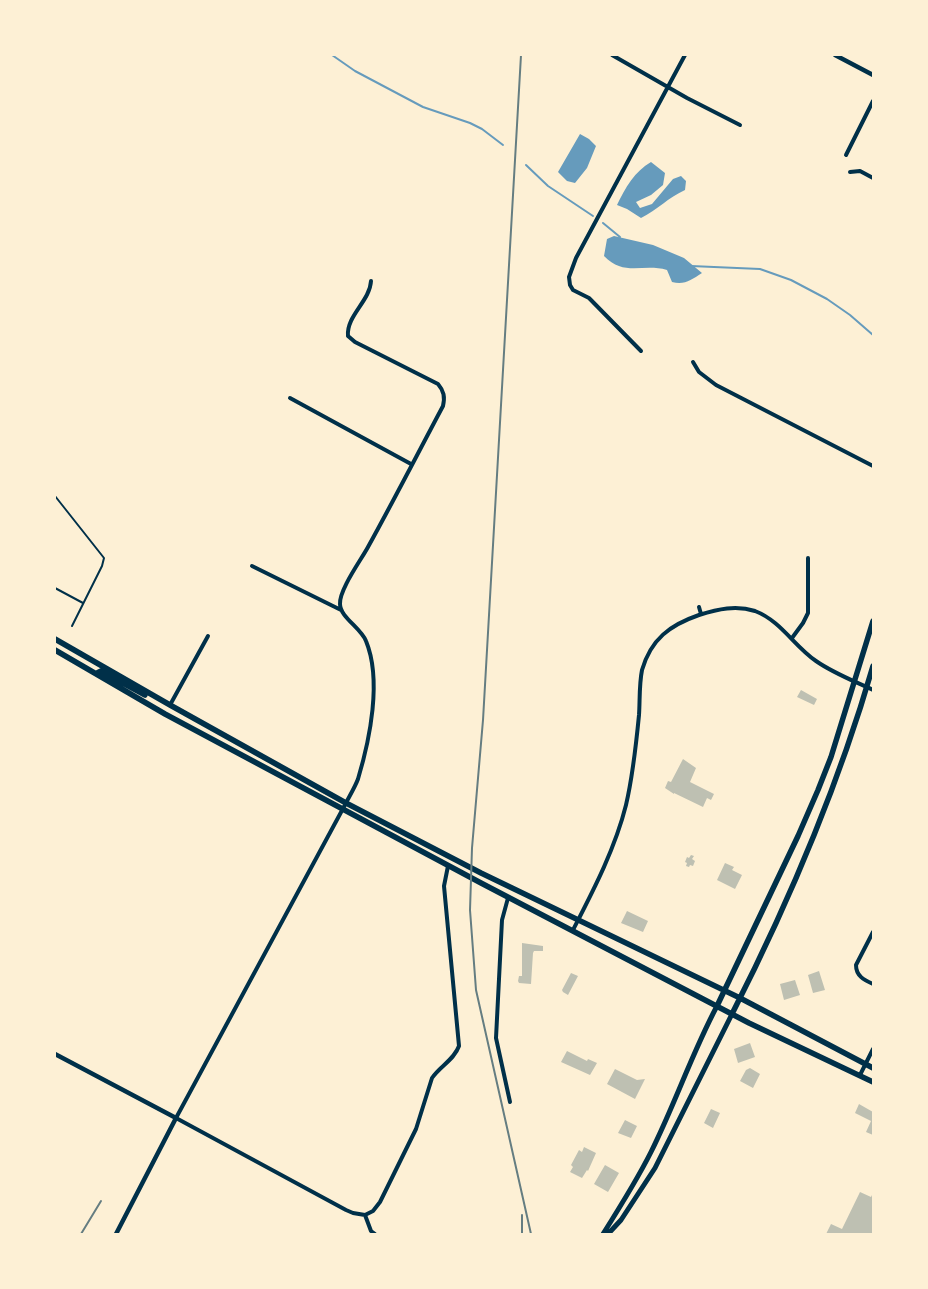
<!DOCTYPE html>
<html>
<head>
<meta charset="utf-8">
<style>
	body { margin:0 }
	#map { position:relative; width:928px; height:1289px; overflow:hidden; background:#fdf0d5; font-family:"Exo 2",sans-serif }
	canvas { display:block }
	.frame { position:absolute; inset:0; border:56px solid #fdf0d5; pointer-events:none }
</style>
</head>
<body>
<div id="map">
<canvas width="928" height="1289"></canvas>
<div class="frame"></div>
</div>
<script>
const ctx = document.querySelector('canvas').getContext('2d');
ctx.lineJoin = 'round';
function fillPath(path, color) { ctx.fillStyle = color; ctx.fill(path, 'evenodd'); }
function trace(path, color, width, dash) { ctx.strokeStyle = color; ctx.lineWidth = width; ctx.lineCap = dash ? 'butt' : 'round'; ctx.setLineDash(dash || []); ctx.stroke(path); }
const water = new Path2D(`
	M580 134 589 139 596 146 587 168 575 183 567 181 558 172Z
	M651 162 665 173 663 185 651 195 636 202 640 208 652 204 673 179 681 176 686 181 685 190C669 197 657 210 641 218L627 209 617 205C625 188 635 171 651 162Z
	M614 236 653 245 684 258 702 273C691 280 685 285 672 282L667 270C643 263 624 277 604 256L607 239Z`);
const stream = new Path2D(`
	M332 55 355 71 423 107 470 123 482 129 503 145
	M526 165 548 186 593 216
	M603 223 620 237
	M691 266 760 269 791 280 827 299 850 315 873 335`);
const building = new Path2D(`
	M801 690 817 699 814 705 797 697Z
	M683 759 696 768 690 782 714 794 711 800 707 798 703 807 674 793V794L665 788 668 781 671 782Z
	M691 855 694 856 692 859 695 861 693 866 690 865 689 867 686 866 687 863 685 862 687 857 689 858Z
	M725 863 734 867 732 870 742 875 735 889 717 880Z
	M627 911 648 921 643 932 621 923Z
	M522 943 543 946V951H534L533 953 531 984 519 983 518 981 519 976H522Z
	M819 971 825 990 813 993 808 975Z
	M571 973 578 976 568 995 563 992 562 990Z
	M795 980 800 995 784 1000 780 984Z
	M750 1043 755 1057 738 1063 734 1049Z
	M567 1051 587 1061 588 1059 597 1063 590 1075 561 1062Z
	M750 1068 760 1074 753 1088 740 1081 746 1070Z
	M615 1069 637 1080 645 1079 635 1099 607 1084Z
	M859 1104 873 1112V1135L866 1132 871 1121 855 1113Z
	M711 1109 720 1113 713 1128 704 1123Z
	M625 1120 637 1126 631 1138 618 1133Z
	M584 1147 596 1153 588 1171 587 1170 582 1178 570 1172 573 1167 571 1165 579 1150 582 1152Z
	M605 1165 619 1173 608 1192 594 1184Z
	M860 1192 871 1197 873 1193V1234H826L831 1224 842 1229Z`);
const service = new Path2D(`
	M55 496 104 558 102 566 72 626
	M55 588 83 603`);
const minor = new Path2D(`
	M612 55 687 98 740 125
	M846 155 873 101
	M850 172 860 171 873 178
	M641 351 589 298 573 290 570 285 569 277 576 258 685 55
	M693 362 699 372 716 385 873 466
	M290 398 411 464
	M252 566 341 610
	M699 607 701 614
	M792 638 803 623 808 613V558
	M170 705 208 636
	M508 898 502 920 496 1038 510 1102
	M573 930C593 891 615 849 626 805 633 775 636 746 639 715 640 701 639 685 642 670 651 639 670 625 699 615 718 609 736 605 755 611 781 621 794 646 816 661 833 673 854 681 873 690
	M873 932 856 965C856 976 864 980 873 984
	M860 1075 873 1049
	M365 1215 353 1213 346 1210 176 1118 346 803C350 795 355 787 358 779 370 739 382 680 366 641 361 628 340 617 340 604 339 590 361 560 368 547 394 500 418 453 443 406 445 397 444 391 438 384L355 342 348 336C346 316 370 301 371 281
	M365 1215 373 1211 380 1202 416 1129 432 1078C440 1066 454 1060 459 1046L444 886 448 866
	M365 1215 371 1231 375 1234`);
const tertiary = new Path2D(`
	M835 55 873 75
	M55 1054 176 1118 116 1234`);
const secondary = new Path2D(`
	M603 1234C620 1207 637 1180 651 1152 675 1104 692 1053 717 1006
	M608 1234 621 1220 655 1168 732 1014`);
const primary = new Path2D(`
	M55 639 170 705 346 803 481 873 740 998 873 1068
	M55 650 165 714 481 883 749 1023 873 1082
	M97 673 101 671 145 695
	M717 1006 798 836 818 790 831 757 873 621
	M732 1014C789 902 838 787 873 666`);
const rail = new Path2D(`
	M521 55 483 720 472 848 470 910 476 990 531 1234
	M522 1215V1234
	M81 1234 101 1201`);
fillPath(water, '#669bbc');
trace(stream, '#669bbc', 2);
fillPath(building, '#bec0b2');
trace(service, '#003049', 2);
trace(minor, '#003049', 4);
trace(tertiary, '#003049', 4.5);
trace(secondary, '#003049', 5);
trace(primary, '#003049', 5.5);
trace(rail, '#657d81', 2);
</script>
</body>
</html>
